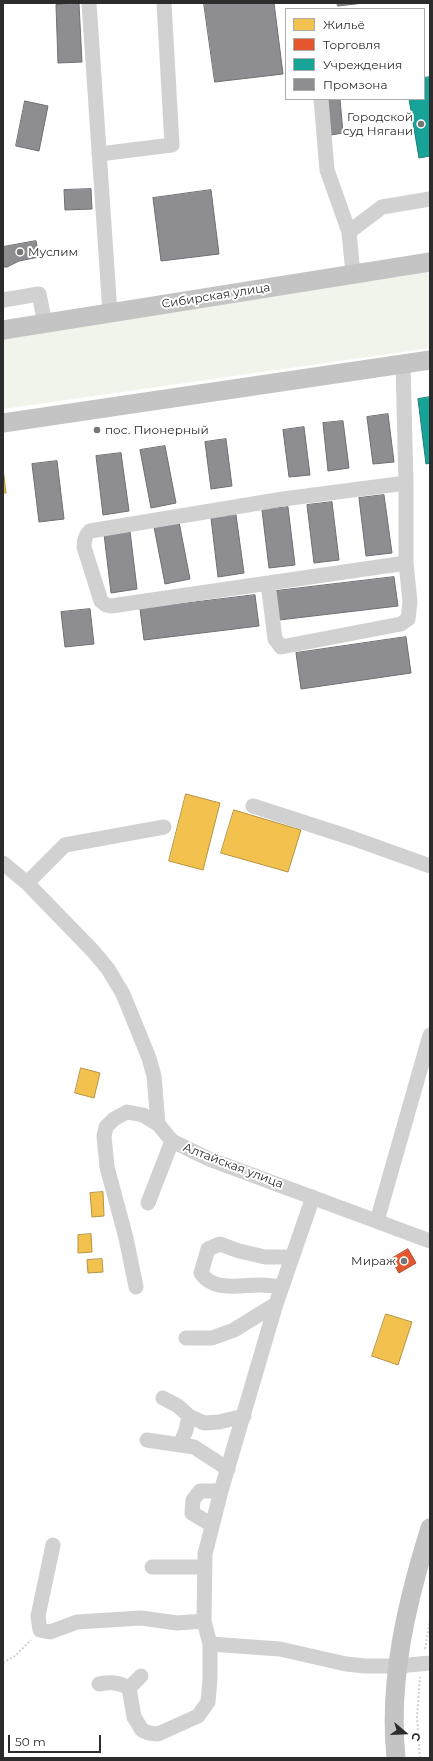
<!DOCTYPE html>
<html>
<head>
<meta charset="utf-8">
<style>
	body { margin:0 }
	#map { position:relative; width:433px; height:1761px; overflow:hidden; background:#fff; font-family:Montserrat,sans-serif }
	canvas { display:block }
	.frame { position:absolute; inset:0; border:4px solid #2c2c2c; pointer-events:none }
	.legend { position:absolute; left:285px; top:8px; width:140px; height:92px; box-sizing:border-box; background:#fff; border:1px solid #ababab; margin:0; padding:5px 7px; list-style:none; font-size:12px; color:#2c2c2c }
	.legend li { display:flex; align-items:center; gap:8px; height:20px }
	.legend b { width:20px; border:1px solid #ababab }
	.north { position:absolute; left:385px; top:1713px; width:40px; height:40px; -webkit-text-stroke:3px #fff; paint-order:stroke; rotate:109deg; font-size:11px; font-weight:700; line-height:16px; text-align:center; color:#2c2c2c }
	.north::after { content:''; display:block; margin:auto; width:14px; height:18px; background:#2c2c2c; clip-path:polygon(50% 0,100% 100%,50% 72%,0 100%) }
	.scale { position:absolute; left:8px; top:1735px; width:93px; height:18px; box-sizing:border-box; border:2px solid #2c2c2c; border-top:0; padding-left:5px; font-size:12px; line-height:14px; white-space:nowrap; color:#2c2c2c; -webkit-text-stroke:3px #fff; paint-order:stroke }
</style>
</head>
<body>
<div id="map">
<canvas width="433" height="1761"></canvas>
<div class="frame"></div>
<ul class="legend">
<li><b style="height:11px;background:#f2c14e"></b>Жильё</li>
<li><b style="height:11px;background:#e4572e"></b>Торговля</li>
<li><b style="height:11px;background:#17a398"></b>Учреждения</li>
<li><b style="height:11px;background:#8d8d92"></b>Промзона</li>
</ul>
<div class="north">С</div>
<div class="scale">50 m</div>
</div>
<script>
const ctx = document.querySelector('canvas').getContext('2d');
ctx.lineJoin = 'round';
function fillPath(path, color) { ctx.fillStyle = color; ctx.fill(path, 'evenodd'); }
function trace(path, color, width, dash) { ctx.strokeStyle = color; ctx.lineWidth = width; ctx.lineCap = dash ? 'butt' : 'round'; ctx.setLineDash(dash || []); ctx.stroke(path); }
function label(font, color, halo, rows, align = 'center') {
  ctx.font = font + ' Montserrat,sans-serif'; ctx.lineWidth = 4; ctx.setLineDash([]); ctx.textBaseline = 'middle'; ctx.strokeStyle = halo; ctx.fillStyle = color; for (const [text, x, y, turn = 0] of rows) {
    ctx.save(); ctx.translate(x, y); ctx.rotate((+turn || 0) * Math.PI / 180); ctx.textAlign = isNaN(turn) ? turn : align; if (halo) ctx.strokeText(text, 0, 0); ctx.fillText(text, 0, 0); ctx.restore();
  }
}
const green = new Path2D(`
	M430 272V348L3 409V338Z`);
const homes = new Path2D(`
	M3 468 6 493H3Z
	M186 794 220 803 203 870 169 861Z
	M234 810 301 830 288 872 221 853Z
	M81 1068 100 1073 94 1098 75 1093Z
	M103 1192 104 1216 92 1217 90 1193Z
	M91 1234 92 1252 78 1253V1235Z
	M102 1259 103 1272 88 1273 87 1260Z
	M386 1314 412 1322 398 1365 372 1356Z`);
const shops = new Path2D(`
	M408 1249 416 1263 399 1273 391 1259Z`);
const public = new Path2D(`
	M430 77V156L419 158 409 99H424V78Z
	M430 397V463L426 464 418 399Z`);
const industry = new Path2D(`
	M204 3H274L283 74 215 82Z
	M337 3H364L338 6Z
	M79 4 82 62 58 63 56 5Z
	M327 99H340L343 133 331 135Z
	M25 101 48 106 39 151 16 146Z
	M91 189 92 209 65 210 64 190Z
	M211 190 219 254 161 261 153 198Z
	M36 241 39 257 19 261 7 267H3V247Z
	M388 414 394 462 373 464 367 417Z
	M343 421 349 468 328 471 323 423Z
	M304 427 310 475 289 477 283 430Z
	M226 439 232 486 211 489 205 442Z
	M165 446 176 503 151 508 140 450Z
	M121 453 129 511 103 515 96 456Z
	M57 461 64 519 39 522 32 464Z
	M384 495 392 553 366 556 359 498Z
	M332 502 339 560 314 563 307 505Z
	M288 507 295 565 269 568 262 510Z
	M236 515 244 573 218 577 211 518Z
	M179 522 190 579 165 584 154 527Z
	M130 531 137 589 111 593 104 534Z
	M394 577 398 606 279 620 276 591Z
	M255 595 259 626 144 640 140 609Z
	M90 609 94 644 65 647 61 612Z
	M406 637 411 673 301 689 296 653Z`);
const path = new Path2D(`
	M425 1649 430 1620
	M3 1663 15 1656 31 1640
	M420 1758 417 1717 420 1677`);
const minor = new Path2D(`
	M89 3 110 313
	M321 99 327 170 349 232
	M99 154 172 145 164 3
	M353 274 349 232 382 207 430 199
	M3 300 39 294 45 324
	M403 364 406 483V563L111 606 106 605 101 601 84 547C84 540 85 535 90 531L283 499 406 483
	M268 583 275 639 281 647 401 624 408 619 410 602 406 563
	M253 806 352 838 430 866
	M3 863 27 883 93 951 108 969 123 994 149 1058 154 1076 158 1124 172 1141 209 1159 430 1241
	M27 883 65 845 164 827
	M313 1197 276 1304 221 1491 205 1554 204 1621 210 1644 280 1649 346 1664 365 1666H398L430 1663
	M148 1203 172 1141
	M377 1221 430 1035
	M136 1287 126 1238 107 1167 104 1136 106 1127 114 1119 127 1112 143 1115 158 1124
	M282 1287C275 1286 267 1285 260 1285 240 1285 213 1292 201 1273L208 1249 220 1244 239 1251 265 1257H292
	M186 1338H212L234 1330 276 1304
	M163 1398 178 1406 189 1416 204 1423 219 1422 244 1416
	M147 1440 194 1447 228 1469
	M180 1445 186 1430 189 1416
	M212 1525 192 1513 193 1500 200 1491H221
	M53 1545 38 1616 40 1630 50 1632 77 1622 141 1618 177 1623 204 1621
	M152 1567H205
	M141 1676 129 1688 134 1717 142 1730 149 1733 158 1734 198 1716 208 1702 210 1679V1644
	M99 1684C111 1682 118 1682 129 1688`);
const major = new Path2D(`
	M3 330 430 262
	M3 423 430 360
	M396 1758C388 1681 407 1601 430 1528`);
const markers = [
	[421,124,4,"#767676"],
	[20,252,4,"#767676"],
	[97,430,4,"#767676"],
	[404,1261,4,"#767676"]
];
const poiNames = [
	["Городской",413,117],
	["суд Нягани",413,131],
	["Муслим",28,252,"left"],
	["пос. Пионерный",105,430,"left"],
	["Мираж",396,1261]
];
const streetNames = [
	["Сибирская улица",216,296,-9],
	["Алтайская улица",233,1166,21]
];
fillPath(green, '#f0f4ea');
fillPath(homes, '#f2c14e');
trace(homes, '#b79444', 1);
fillPath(shops, '#e4572e');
trace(shops, '#ad4a2d', 1);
fillPath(public, '#17a398');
trace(public, '#1d7f78', 1);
fillPath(industry, '#8d8d92');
trace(industry, '#707073', 1);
trace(path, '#d1d1d1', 2, [2, 2]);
trace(minor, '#d1d1d1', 15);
trace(major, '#c4c4c4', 19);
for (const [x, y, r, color] of markers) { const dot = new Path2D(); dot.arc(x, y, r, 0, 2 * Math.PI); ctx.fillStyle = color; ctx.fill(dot); trace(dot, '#fff', 1.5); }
label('12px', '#2c2c2c', '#fff', poiNames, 'right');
label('12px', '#2c2c2c', '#fff', streetNames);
</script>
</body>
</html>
